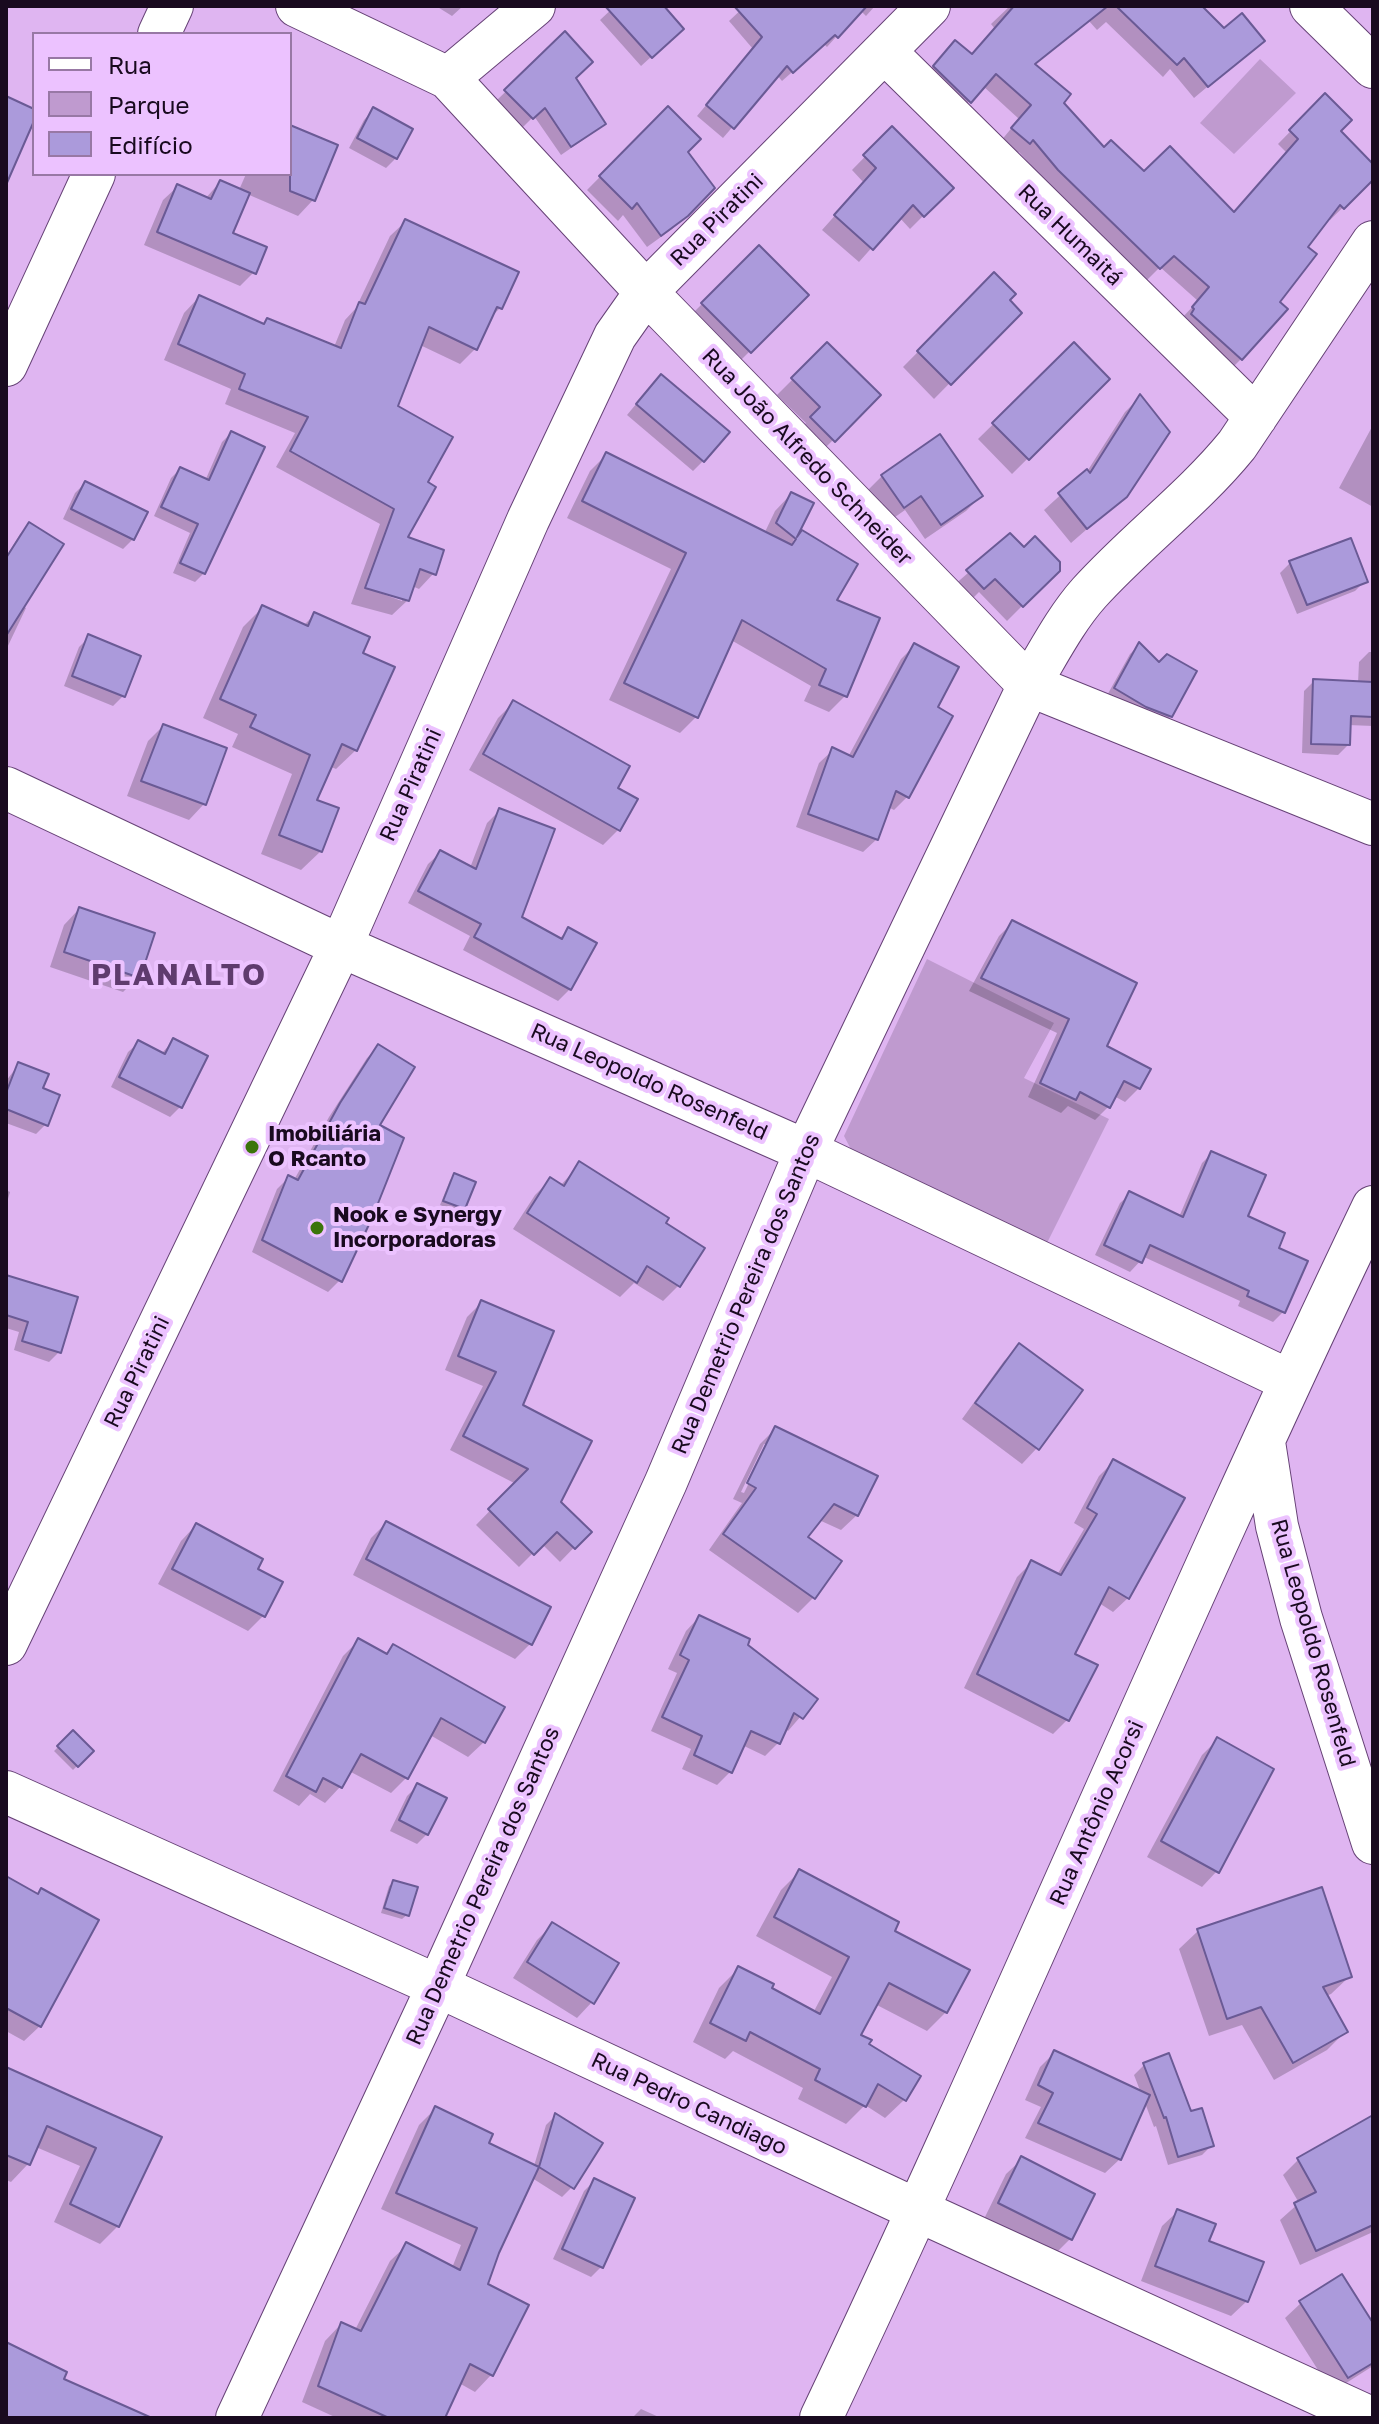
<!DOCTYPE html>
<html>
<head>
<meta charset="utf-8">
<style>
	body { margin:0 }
	#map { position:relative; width:1379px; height:2424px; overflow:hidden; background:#dfb5f1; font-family:"Golos Text",sans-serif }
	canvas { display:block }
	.frame { position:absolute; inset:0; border:8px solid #190a1f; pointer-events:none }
	.legend { position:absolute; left:32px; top:32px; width:260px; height:144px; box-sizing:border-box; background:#ecc2ff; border:2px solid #9878a5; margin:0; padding:10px 14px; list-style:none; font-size:24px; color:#190a1f }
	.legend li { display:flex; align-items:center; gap:16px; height:40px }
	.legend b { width:40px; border:2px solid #9878a5 }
</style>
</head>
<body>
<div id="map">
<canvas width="1379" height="2424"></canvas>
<div class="frame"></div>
<ul class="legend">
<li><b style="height:10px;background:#fff"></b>Rua</li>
<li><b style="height:22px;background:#bf9acf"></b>Parque</li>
<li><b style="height:22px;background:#ab9adb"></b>Edifício</li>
</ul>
</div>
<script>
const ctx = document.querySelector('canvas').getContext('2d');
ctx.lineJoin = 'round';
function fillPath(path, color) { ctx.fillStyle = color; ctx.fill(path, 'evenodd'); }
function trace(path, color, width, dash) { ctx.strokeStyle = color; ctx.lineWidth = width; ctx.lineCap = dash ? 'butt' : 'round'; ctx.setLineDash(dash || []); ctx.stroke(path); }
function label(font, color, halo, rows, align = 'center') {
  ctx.font = font + ' "Golos Text",sans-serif'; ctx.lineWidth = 8; ctx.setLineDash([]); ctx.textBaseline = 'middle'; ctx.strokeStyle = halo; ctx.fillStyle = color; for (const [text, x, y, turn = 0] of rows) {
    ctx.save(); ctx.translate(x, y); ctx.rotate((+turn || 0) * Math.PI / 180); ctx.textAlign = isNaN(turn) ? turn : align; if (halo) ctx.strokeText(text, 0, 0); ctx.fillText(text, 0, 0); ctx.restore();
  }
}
const green = new Path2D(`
	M1260 59 1296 93 1234 154 1200 123Z
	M927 959 1054 1023 1024 1078 1109 1119 1047 1243 854 1155 844 1136Z`);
const shadow = new Path2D(`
	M436 6H463L452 16Z
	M615 6H661L671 39 641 66 600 20Z
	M745 6H875L866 16 860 10 827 47 824 44 782 81 777 75 723 138 697 116 753 49 729 21Z
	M1010 6H1199L1224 30 1262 41 1194 98 1170 69 1163 77 1106 22 1097 30 1089 21 1033 65 1061 103 1104 150 1144 174 1233 214 1287 153 1278 144 1325 96 1338 131 1373 167V178L1330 220 1328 218 1305 247 1277 302 1241 359 1228 372 1180 320 1198 301 1160 267 1146 281 1046 182 1019 152 1015 155 1000 142 1019 119 983 86 957 115 922 80 942 55 971 56 995 29 991 24Z
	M565 34 574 78 603 123 593 133 561 155 534 116 522 128 496 101Z
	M668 108 685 152 712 188 672 229 647 247 623 215 618 221 587 190Z
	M373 110 396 158 386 168 349 148 364 120Z
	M290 127 313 200 298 216 247 194 231 234 254 272 240 286 144 245 163 200 177 187 205 199 220 182 239 190 246 174H290Z
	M892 129 951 188 910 229 899 217 859 262 822 230 864 183 852 170Z
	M406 221 500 308 489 319 475 349 460 364 420 345 396 407 405 538 434 573 419 589 412 586 408 600 392 615 351 604 380 524 276 467 295 433 225 404 231 389 164 360 184 313 199 297 262 325 267 320 334 347 345 320 356 308 390 236ZM369 589 402 596V601Z
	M759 247 806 295 735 366 687 319Z
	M994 275 1007 300 1019 313 934 399 903 367Z
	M827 345 878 395 818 455 796 433 806 423 777 395Z
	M1074 345 1108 379 1012 474 978 439Z
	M651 386 703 461 693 471 627 415Z
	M1140 397 1125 496 1071 543 1044 510 1088 470 1125 412Z
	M1373 425V507L1339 488Z
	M231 433 204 573 195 582 173 573 190 533 154 516 171 478 180 469 205 481 222 442Z
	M606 455 764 534 775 511 791 494 811 504 793 541 802 533 834 600 845 696 829 712 804 701 811 686 731 640 696 717 680 733 609 700 671 569 567 518 590 471Z
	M882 476 981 496 966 511 925 539 905 510 888 522 867 491Z
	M85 483 133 539 123 549 63 519 75 493Z
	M30 524 22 606 26 608 6 650V557L20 534Z
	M1010 536 1024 550 1058 570 1007 621 979 592 968 603 952 587Z
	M1290 563 1365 581 1355 591 1297 614 1280 573Z
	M262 608 303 626 315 614 360 654 356 750 336 769 329 766 314 801 321 851 301 870 261 854 292 774 232 747 238 734 203 718 243 627Z
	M89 637 138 657 123 696 113 706 64 686 79 647Z
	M915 645 935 708 908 796 894 810 888 807 877 839 863 852 796 827 819 763 833 750 848 757 901 659Z
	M1139 645 1171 716 1161 726 1105 699 1130 654Z
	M1369 652H1373V726L1348 725V745L1338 755 1302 753 1304 691 1314 681 1358 683 1359 662Z
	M513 703 618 830 603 845 469 770 498 718Z
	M163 726 204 804 189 820 127 796 148 741Z
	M499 811 520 918 559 939 568 930 570 989 558 1001 463 950 470 936 408 903 428 864 441 852 470 868 487 823Z
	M79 909 138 977 123 992 50 967 64 925Z
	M1012 923 1104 1047 1139 1088 1125 1102 1114 1096 1108 1107 1095 1120 1068 1106 1061 1113 1028 1097 1057 1033 969 991 999 936Z
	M173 1041 180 1107 170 1117 111 1087 128 1052 138 1043 161 1054Z
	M378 1047 377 1126 340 1280 328 1292 252 1252 277 1189 288 1178 294 1180 329 1117 367 1058Z
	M19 1064 41 1089 46 1124 36 1134 6 1123V1081Z
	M1212 1153 1245 1217 1276 1248 1283 1312 1273 1322 1238 1306 1240 1301 1144 1257 1130 1272 1095 1255 1120 1203 1130 1194 1179 1217 1202 1163Z
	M580 1164 702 1248 678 1286 663 1301 634 1283 620 1297 513 1229 535 1195 550 1180 560 1186Z
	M454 1175 473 1183 463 1208 459 1213 440 1205 450 1180Z
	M6 1190 10 1192 6 1206Z
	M6 1281 59 1352 49 1362 14 1350 19 1332 6 1328Z
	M481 1303 559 1503 589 1532 560 1562 542 1544 519 1567 476 1525 516 1484 450 1450 483 1386 445 1370 467 1317Z
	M1019 1346 1037 1448 1022 1464 962 1419 1004 1361Z
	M775 1429 857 1515 841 1530 819 1520 805 1537 839 1562 813 1598 798 1613 709 1550 742 1503 733 1499 760 1444ZM764 1444H768L744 1493 741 1492Z
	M1113 1462 1128 1598 1113 1612 1099 1603 1073 1654 1067 1720 1053 1734 964 1688 1017 1577 1032 1562 1057 1575 1084 1529 1074 1523 1099 1476Z
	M386 1523 530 1644 515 1659 353 1575 371 1538Z
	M196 1525 255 1570 280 1583 263 1616 248 1631 158 1584 181 1541Z
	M699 1617 745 1646 815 1700 788 1731 785 1728 778 1743 765 1756 742 1745 730 1772 717 1785 682 1769 691 1749 651 1731 677 1673 668 1669 686 1631Z
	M358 1641 384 1655 393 1646 484 1742 468 1757 430 1735 406 1778 391 1793 349 1771 340 1787 325 1803 310 1794 299 1806 273 1791 343 1656Z
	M73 1733 92 1751 73 1770 54 1751Z
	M1217 1740V1871L1202 1887 1147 1857 1202 1755Z
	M417 1786 427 1834 417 1844 390 1831 407 1796Z
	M800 1871 892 1931 946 2012 927 2031 875 2004 859 2036 904 2100 885 2118 865 2105 846 2124 798 2099 803 2088 733 2051 725 2059 693 2042 719 1988 738 1969 813 2013 832 1977 756 1936 781 1890Z
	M6 1878 40 2026 24 2041 6 2031Z
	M394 1882 407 1915 402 1919 381 1913 389 1886Z
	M552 1925 592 2002 577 2018 513 1978 537 1940Z
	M1198 1931 1350 1976 1331 1994 1326 1996 1346 2031 1327 2050 1274 2080 1242 2025 1209 2036 1179 1949Z
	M1054 2053 1141 2093 1134 2075 1144 2065 1190 2114 1212 2145 1202 2155 1168 2165 1156 2126 1154 2127 1145 2103 1120 2159 1105 2173 1025 2138 1041 2107 1025 2100 1040 2067Z
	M6 2069 159 2138 118 2226 100 2244 54 2222 80 2166 36 2147 28 2164 11 2182 6 2180Z
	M436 2108 486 2144 534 2166 546 2125 556 2115 572 2187 562 2197 532 2178 497 2252 485 2285 526 2306 491 2375 475 2392 459 2383 443 2418H337L302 2402 325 2341 341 2324 355 2330 390 2261 407 2245 452 2268 461 2245 381 2209 419 2125Z
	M1373 2118V2232L1300 2265 1280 2220 1299 2203 1283 2175 1298 2160Z
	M1022 2159 1093 2195 1070 2239 1055 2254 984 2219 1006 2174Z
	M594 2181 601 2267 591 2277 553 2259 584 2191Z
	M1178 2211 1207 2242 1247 2301 1231 2316 1141 2281 1162 2226Z
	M1301 2303 1373 2327V2366L1332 2392 1285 2318Z
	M641 2409 661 2418H632Z`);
const building = new Path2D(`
	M605 6H664L684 29 652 58Z
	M734 6H867L838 38 835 35 793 73 787 66 734 129 706 105 762 37Z
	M1014 6H1108L1035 64 1071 94 1064 103 1104 147 1111 140 1144 171 1170 146 1234 212 1298 139 1289 130 1325 93 1352 120 1341 131 1373 164V180L1344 209 1340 205 1308 247 1317 254 1280 302 1288 309 1242 360 1191 314 1194 309 1192 307 1209 287 1174 256 1160 269 1058 170 1033 140 1030 144 1011 128 1031 105 996 74 971 103 933 66 955 40 972 54Z
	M1116 6H1202L1224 28 1242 13 1265 41 1208 87 1184 58 1177 65Z
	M565 31 593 62 576 78 606 124 571 147 545 108 533 119 504 90Z
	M6 96 34 109V121L6 185Z
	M668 106 701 139 688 152 715 188 688 216 661 236 637 203 632 209 599 176Z
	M373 107 413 129 397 159 357 138Z
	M290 125 338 145 315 201 290 191Z
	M892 126 954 188 924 217 913 205 873 250 834 215 876 168 863 155Z
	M220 180 250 193 233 233 267 247 256 274 157 232 177 184 211 199Z
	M405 219 519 272 502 309 497 307 477 350 429 327 398 406 453 437 428 482 436 487 408 537 444 550 436 575 420 569 409 601 365 588 394 509 290 451 308 417 239 389 245 374 178 344 199 295 264 324 267 318 341 348 359 302 365 304Z
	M759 245 809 295 751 353 701 303Z
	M994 272 1016 294 1010 300 1022 313 951 385 917 351Z
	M827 342 881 395 835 442 810 417 820 407 791 378Z
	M1074 342 1110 379 1029 460 992 423Z
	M661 374 730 432 704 462 636 404Z
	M1140 394 1170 432 1127 497 1087 529 1058 493 1087 469 1090 473Z
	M231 431 265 447 205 574 180 563 198 524 161 507 180 467 209 480Z
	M940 434 983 496 941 525 921 496 904 508 881 475Z
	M606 452 792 545 796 539 776 523 791 492 814 503 797 537 802 530 858 564 837 600 880 618 847 697 819 685 826 669 742 620 698 718 624 683 686 553 582 501Z
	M85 481 148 512 134 540 71 509Z
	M29 522 64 544 6 636V558Z
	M1010 533 1024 547 1035 536 1060 562V571L1023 607 995 579 984 589 966 570Z
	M1351 538 1368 582 1307 605 1289 561Z
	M262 605 308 626 314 612 370 637 363 653 395 667 357 751 342 744 317 800 339 808 322 852 279 835 310 755 250 727 256 715 220 699Z
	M88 634 141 656 125 697 72 676Z
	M1139 642 1159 662 1167 654 1197 671 1172 717 1146 707 1114 688Z
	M914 643 959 667 938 707 953 716 909 798 896 791 878 840 808 814 832 747 853 757Z
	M1313 679 1373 682V717L1351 716 1350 745 1311 744Z
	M513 700 630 766 618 788 638 799 620 831 483 754Z
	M163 724 227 748 206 805 141 781Z
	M499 808 555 829 522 917 562 939 568 927 597 943 571 990 474 937 481 924 418 891 440 850 476 869Z
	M79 907 155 933 140 978 64 952Z
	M1012 920 1137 983 1107 1046 1151 1069 1140 1089 1124 1081 1110 1108 1080 1092 1076 1100 1040 1083 1069 1019 981 978Z
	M173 1038 208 1056 182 1108 119 1077 138 1040 165 1054Z
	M378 1044 415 1067 380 1125 404 1138 373 1216 342 1282 262 1240 288 1175 298 1180 340 1103Z
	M18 1062 49 1074 43 1088 60 1095 48 1126 6 1109V1093Z
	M1211 1151 1266 1175 1248 1216 1285 1233 1279 1248 1308 1261 1285 1313 1247 1296 1249 1291 1150 1245 1142 1263 1104 1245 1129 1191 1183 1217Z
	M579 1161 669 1218 666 1223 705 1248 680 1287 647 1266 637 1283 527 1213 550 1177 564 1186Z
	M454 1173 476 1182 465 1209 443 1201Z
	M6 1275 78 1297 61 1353 22 1341 28 1322 6 1315Z
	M481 1300 554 1331 523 1405 592 1441 561 1502 592 1532 575 1549 557 1532 534 1555 488 1509 528 1469 463 1436 496 1372 458 1356Z
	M1019 1343 1083 1390 1039 1450 975 1403Z
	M775 1426 878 1476 858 1516 834 1504 808 1537 842 1561 815 1599 723 1534 756 1488 747 1483Z
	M1113 1459 1185 1498 1129 1599 1109 1587 1075 1654 1098 1665 1069 1721 977 1674 1031 1560 1061 1575 1097 1514 1087 1508Z
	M386 1521 551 1607 532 1645 366 1559Z
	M196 1523 263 1559 258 1569 283 1582 265 1617 172 1569Z
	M699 1615 750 1639 748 1645 818 1699 803 1719 794 1713 780 1744 751 1731 732 1773 694 1755 702 1736 662 1717 689 1660 680 1655Z
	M358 1638 387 1654 393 1644 505 1707 485 1743 441 1718 408 1779 361 1754 342 1788 323 1778 316 1792 286 1776Z
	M73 1730 94 1751 78 1767 57 1746Z
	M1217 1737 1274 1769 1219 1873 1161 1841Z
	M417 1783 447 1798 428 1835 399 1820Z
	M799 1869 899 1922 895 1931 970 1970 947 2013 889 1983 861 2035 872 2040 869 2044 921 2076 906 2101 878 2084 866 2107 815 2080 820 2069 750 2032 746 2041 710 2023 738 1966 774 1984 772 1988 820 2014 849 1957 774 1917Z
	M6 1876 38 1894 41 1888 99 1920 41 2027 6 2008Z
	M393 1880 418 1887 409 1916 384 1908Z
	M1322 1887 1352 1977 1323 1987 1348 2032 1293 2063 1261 2007 1227 2019 1197 1929Z
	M552 1922 619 1963 594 2004 527 1962Z
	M1054 2050 1150 2095 1121 2160 1038 2123 1053 2093 1038 2085Z
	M1169 2053 1191 2111 1202 2108 1214 2146 1178 2157 1166 2117 1164 2118 1143 2063Z
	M6 2067 162 2137 119 2227 70 2204 96 2148 47 2126 30 2165 6 2155Z
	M435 2106 493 2134 489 2143 539 2167 499 2253 488 2284 529 2305 493 2376 470 2364 445 2418H389L318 2386 341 2322 361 2331 406 2242 460 2270 477 2228 396 2193Z
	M555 2113 603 2143 574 2189 539 2167Z
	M1373 2115V2225L1316 2251 1294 2203 1316 2192 1297 2158Z
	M1021 2156 1095 2194 1072 2240 998 2203Z
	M594 2178 635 2198 603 2268 562 2249Z
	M1177 2209 1216 2224 1209 2241 1264 2262 1248 2302 1155 2266Z
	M1342 2274 1373 2323V2363L1348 2378 1299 2301Z
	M6 2342 67 2372 64 2379 152 2418H6Z`);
const minor = new Path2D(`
	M297 6 448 78 646 292 1029 685 1373 824
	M1311 6 1373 67
	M159 34 172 6
	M885 52 1256 417
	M448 78 534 6
	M6 365 94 174
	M6 788 341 946 806 1151 1290 1381
	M1264 1442 1277 1526 1301 1618 1373 1843
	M6 1644 341 946 528 520 615 336 646 292 929 6
	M6 1792 438 1986 919 2211 1371 2418
	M237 2418 438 1986 666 1482 806 1151 1029 685C1048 654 1065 620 1089 593 1136 541 1193 499 1237 445L1373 242
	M821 2418C1011 2017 1181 1607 1373 1207`);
const markers = [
	[252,1147,8,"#3b750a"],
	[317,1228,8,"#3b750a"]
];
const streetNames = [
	["Rua Piratini",717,220,-45],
	["Rua Humaitá",1070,235,44],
	["Rua João Alfredo Schneider",807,457,46],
	["Rua Piratini",411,785,-66],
	["Rua Leopoldo Rosenfeld",649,1082,24],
	["Rua Demetrio Pereira dos Santos",746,1294,-67],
	["Rua Piratini",137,1372,-64],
	["Rua Leopoldo Rosenfeld",1313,1643,74],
	["Rua Antônio Acorsi",1097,1813,-66],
	["Rua Demetrio Pereira dos Santos",483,1886,-66],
	["Rua Pedro Candiago",689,2104,25]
];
const poiNames = [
	["Imobiliária",268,1134],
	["O Rcanto",268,1159],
	["Nook e Synergy",333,1215],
	["Incorporadoras",333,1240]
];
const districtNames = [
	["PLANALTO",179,975]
];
fillPath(green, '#bf9acf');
fillPath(shadow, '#0003');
fillPath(building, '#ab9adb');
trace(building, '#6a5a95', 2);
trace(minor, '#664276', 44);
trace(minor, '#fff', 42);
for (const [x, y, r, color] of markers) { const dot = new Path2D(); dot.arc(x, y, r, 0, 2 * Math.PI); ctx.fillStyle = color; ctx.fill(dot); trace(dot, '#ecc2ff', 3); }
label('22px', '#190a1f', '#ecc2ff', streetNames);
label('bold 22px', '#190a1f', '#ecc2ff', poiNames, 'left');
ctx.letterSpacing = '2px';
label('bold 30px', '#5f3b6e', '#ecc2ff', districtNames);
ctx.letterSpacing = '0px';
</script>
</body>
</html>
